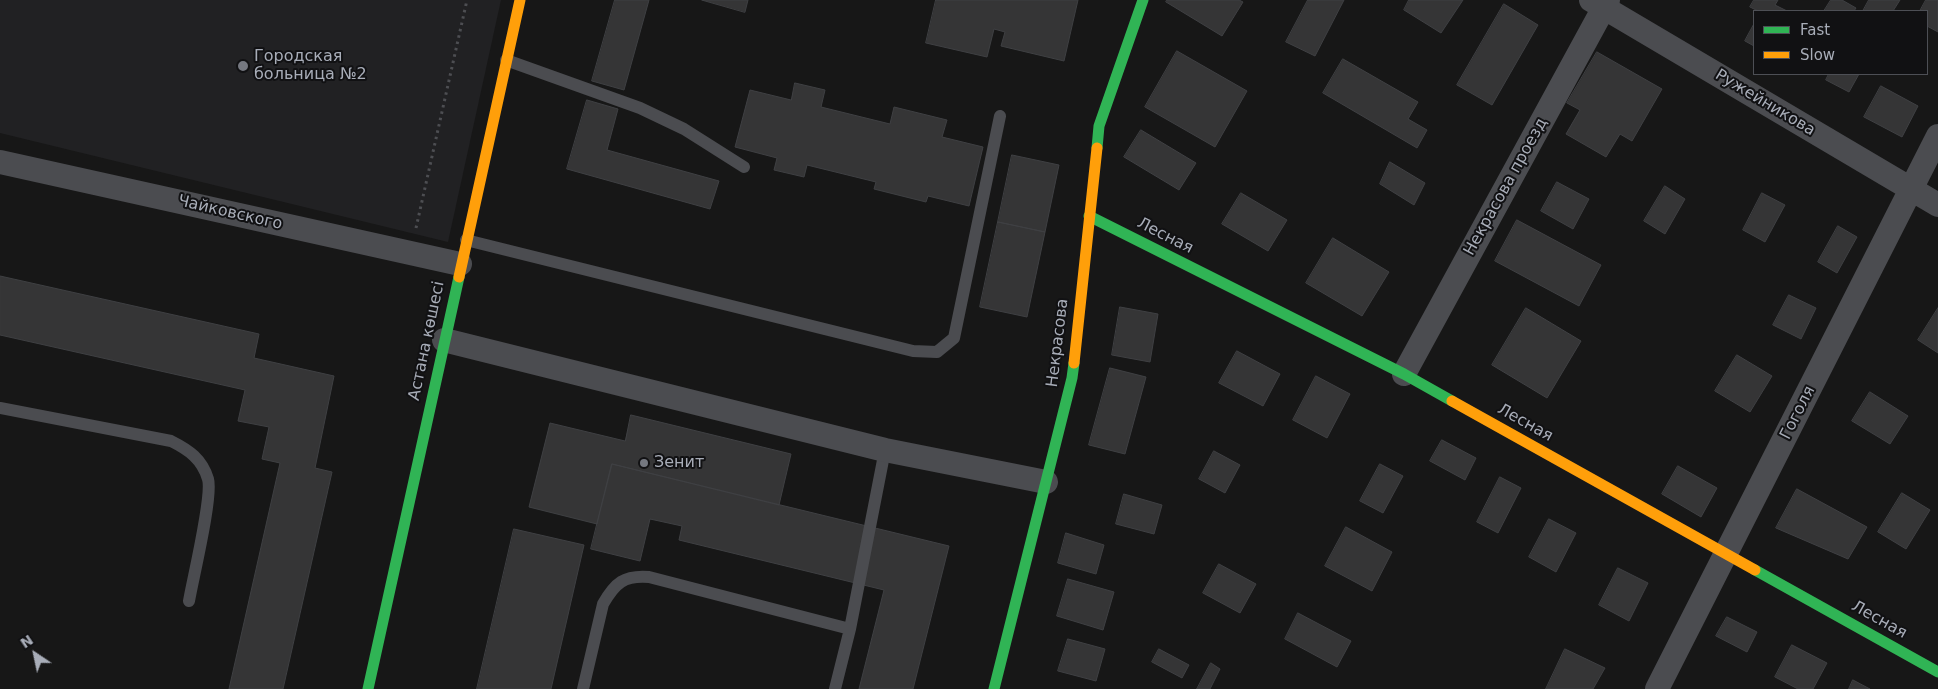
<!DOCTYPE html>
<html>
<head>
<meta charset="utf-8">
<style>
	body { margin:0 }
	#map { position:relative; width:1938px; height:689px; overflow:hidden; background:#171717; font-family:"DejaVu Sans",sans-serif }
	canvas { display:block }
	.legend { position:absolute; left:1753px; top:10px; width:175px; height:65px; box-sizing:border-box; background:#111113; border:1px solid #4d4f55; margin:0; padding:6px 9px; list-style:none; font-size:15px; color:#a8adb8 }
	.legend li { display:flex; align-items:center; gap:10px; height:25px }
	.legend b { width:25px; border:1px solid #4d4f55 }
	.north { position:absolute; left:10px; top:629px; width:50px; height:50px; -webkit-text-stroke:4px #111113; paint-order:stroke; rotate:326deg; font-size:14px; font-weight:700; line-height:20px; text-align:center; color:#a8adb8 }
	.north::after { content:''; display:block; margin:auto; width:18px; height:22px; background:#a8adb8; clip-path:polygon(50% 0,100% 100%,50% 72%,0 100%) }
</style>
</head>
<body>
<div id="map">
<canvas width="1938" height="689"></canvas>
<ul class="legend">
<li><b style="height:6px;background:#30b455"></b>Fast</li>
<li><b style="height:6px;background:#ff9f0a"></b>Slow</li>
</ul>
<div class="north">N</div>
</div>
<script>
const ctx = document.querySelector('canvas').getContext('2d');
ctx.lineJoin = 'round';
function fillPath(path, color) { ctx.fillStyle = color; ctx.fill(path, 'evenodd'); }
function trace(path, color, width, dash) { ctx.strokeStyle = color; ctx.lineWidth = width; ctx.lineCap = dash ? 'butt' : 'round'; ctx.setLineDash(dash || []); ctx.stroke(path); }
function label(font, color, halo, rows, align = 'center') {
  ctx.font = font + ' "DejaVu Sans",sans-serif'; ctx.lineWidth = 4; ctx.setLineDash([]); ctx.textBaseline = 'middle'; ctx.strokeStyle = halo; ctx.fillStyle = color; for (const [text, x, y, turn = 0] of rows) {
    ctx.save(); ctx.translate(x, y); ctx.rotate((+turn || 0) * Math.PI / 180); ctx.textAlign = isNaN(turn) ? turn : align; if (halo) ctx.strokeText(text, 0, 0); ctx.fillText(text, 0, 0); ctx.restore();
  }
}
const built = new Path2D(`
	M0 0H501L448 242 0 133Z`);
const building = new Path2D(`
	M615 0H649L624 90 592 81Z
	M702 0H748L745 12Z
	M936 0H1078L1064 61 1001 46 1005 32 994 29 987 57 926 43Z
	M1167 0H1239L1243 2 1222 36 1166 2Z
	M1308 0H1344L1315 56 1286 42Z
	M1409 0H1463L1441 33 1404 10Z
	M1754 0H1778L1775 5 1787 11H1758L1750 7Z
	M1831 0H1842L1856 8 1854 11H1824Z
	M1869 0H1900L1893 11H1863Z
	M1926 0H1938V32L1927 26V11H1920Z
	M1504 4 1538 25 1492 105 1457 85Z
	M1754 24V46L1745 41Z
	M1177 51 1247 91 1215 147 1145 107Z
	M1597 52 1662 89 1632 141 1620 134 1606 157 1566 134 1580 110 1567 103Z
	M1343 59 1418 102 1408 119 1427 130 1417 148 1323 93Z
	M1829 74H1859L1849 92 1826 80Z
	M795 83 825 90 821 107 890 124 894 107 947 120 942 137 983 147 969 206 928 196 926 202 874 189 876 182 807 165 804 177 774 170 777 158 735 147 750 90 791 100Z
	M1881 86 1918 106 1902 137 1864 117Z
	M587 100 618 109 607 150 719 181 710 209 567 169Z
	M1141 130 1196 163 1179 190 1124 157Z
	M1012 155 1059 165 1045 232 998 222Z
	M1390 162 1425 183 1414 205 1380 184Z
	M1557 182 1589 199 1573 229 1541 211Z
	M1665 186 1685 199 1665 234 1644 221Z
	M1241 193 1287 220 1268 251 1222 224Z
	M1762 193 1785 205 1765 242 1743 230Z
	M1517 220 1601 265 1579 306 1495 261Z
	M998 222 1045 232 1027 317 980 307Z
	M1838 226 1857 237 1837 273 1818 262Z
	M1333 238 1389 272 1362 316 1306 283Z
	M0 276 259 334 254 358 334 376 315 468 332 472 283 689H229L280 463 262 459 269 427 238 421 245 390 0 335Z
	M1789 295 1816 308 1801 339 1773 325Z
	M1120 307 1158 314 1150 362 1112 355Z
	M1526 308 1581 341 1547 398 1492 365Z
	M1938 308V353L1918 340Z
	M1237 351 1280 374 1263 406 1219 383Z
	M1737 355 1772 376 1750 412 1715 391Z
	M1110 368 1146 377 1125 454 1089 445Z
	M1316 376 1350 394 1327 438 1293 420Z
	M1870 392 1908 416 1890 444 1852 421Z
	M631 415 791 454 779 505 612 464 597 524 529 507 550 423 625 441Z
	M1442 440 1476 458 1465 480 1430 461Z
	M1214 451 1240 465 1225 493 1199 479Z
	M612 464 949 546 913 689H859L884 590 679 540 682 526 650 519 640 561 591 549Z
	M1380 464 1403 476 1383 513 1360 501Z
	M1678 466 1717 488 1701 517 1662 494Z
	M1500 477 1521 488 1498 533 1477 522Z
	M1797 489 1867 527 1848 559 1776 528Z
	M1902 493 1930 510 1906 549 1878 532Z
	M1124 494 1162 505 1154 534 1116 524Z
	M1549 519 1576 533 1556 572 1529 557Z
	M1346 527 1392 552 1372 591 1325 566Z
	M514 529 584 545 551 689H477Z
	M1066 533 1104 545 1096 574 1058 563Z
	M1219 564 1256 584 1240 613 1203 593Z
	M1618 568 1648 583 1629 621 1599 605Z
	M1068 579 1114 592 1103 630 1057 616Z
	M1298 613 1351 641 1337 667 1285 639Z
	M1727 617 1757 632 1747 652 1716 636Z
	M1068 639 1105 649 1096 681 1058 671Z
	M1792 645 1827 663 1813 689H1798L1775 677Z
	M1159 649 1189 665 1182 678 1152 662Z
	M1565 649 1605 668 1593 689H1546Z
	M1211 663 1220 669 1210 689H1197Z
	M1853 680 1870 689H1849Z`);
const path = new Path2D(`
	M416 228 467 0`);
const lane = new Path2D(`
	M506 60 640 108 684 129 744 167
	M466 240 913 351 937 352 954 338 1000 116
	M0 408 171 441C189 450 202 459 208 479 213 496 193 578 189 601
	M583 689 603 604C615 583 624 575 649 577L850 629
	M835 689 850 629 885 450`);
const street = new Path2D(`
	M1591 0 1938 205
	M0 162 460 264
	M444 340 885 450 1046 482
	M1404 374 1608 0
	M1657 689 1938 136`);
const fast = new Path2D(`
	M1097 148 1099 126 1143 0
	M1089 216 1404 374 1452 401
	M1755 570 1938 672
	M368 689 459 277
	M994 689 1072 378 1074 363`);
const slow = new Path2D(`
	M459 277 520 0
	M1074 363 1097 148
	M1452 401 1755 570`);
const markers = [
	[243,66,6,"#757880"],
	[644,463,5,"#757880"]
];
const poiNames = [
	["Городская",254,57],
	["больница №2",254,75],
	["Зенит",654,463]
];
const streetNames = [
	["Ружейникова",1765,103,31],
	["Некрасова проезд",1506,187,-61],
	["Чайковского",230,213,13],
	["Лесная",1165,236,27],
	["Астана көшесі",427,341,-78],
	["Некрасова",1058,343,-83],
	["Гоголя",1798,413,-63],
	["Лесная",1525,423,29],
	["Лесная",1879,620,29]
];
fillPath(built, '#212123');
fillPath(building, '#353536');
trace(building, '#3f4043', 1);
trace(path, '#4d4e52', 3, [2.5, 4]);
trace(lane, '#4b4c50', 12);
trace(street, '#4b4c50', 24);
trace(fast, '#30b455', 11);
trace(slow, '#ff9f0a', 11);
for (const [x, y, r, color] of markers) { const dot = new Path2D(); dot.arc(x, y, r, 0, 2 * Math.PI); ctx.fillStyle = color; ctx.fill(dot); trace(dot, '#111113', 2); }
label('16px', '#a8adb8', '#111113', poiNames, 'left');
label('16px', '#a8adb8', '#111113', streetNames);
</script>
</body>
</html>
